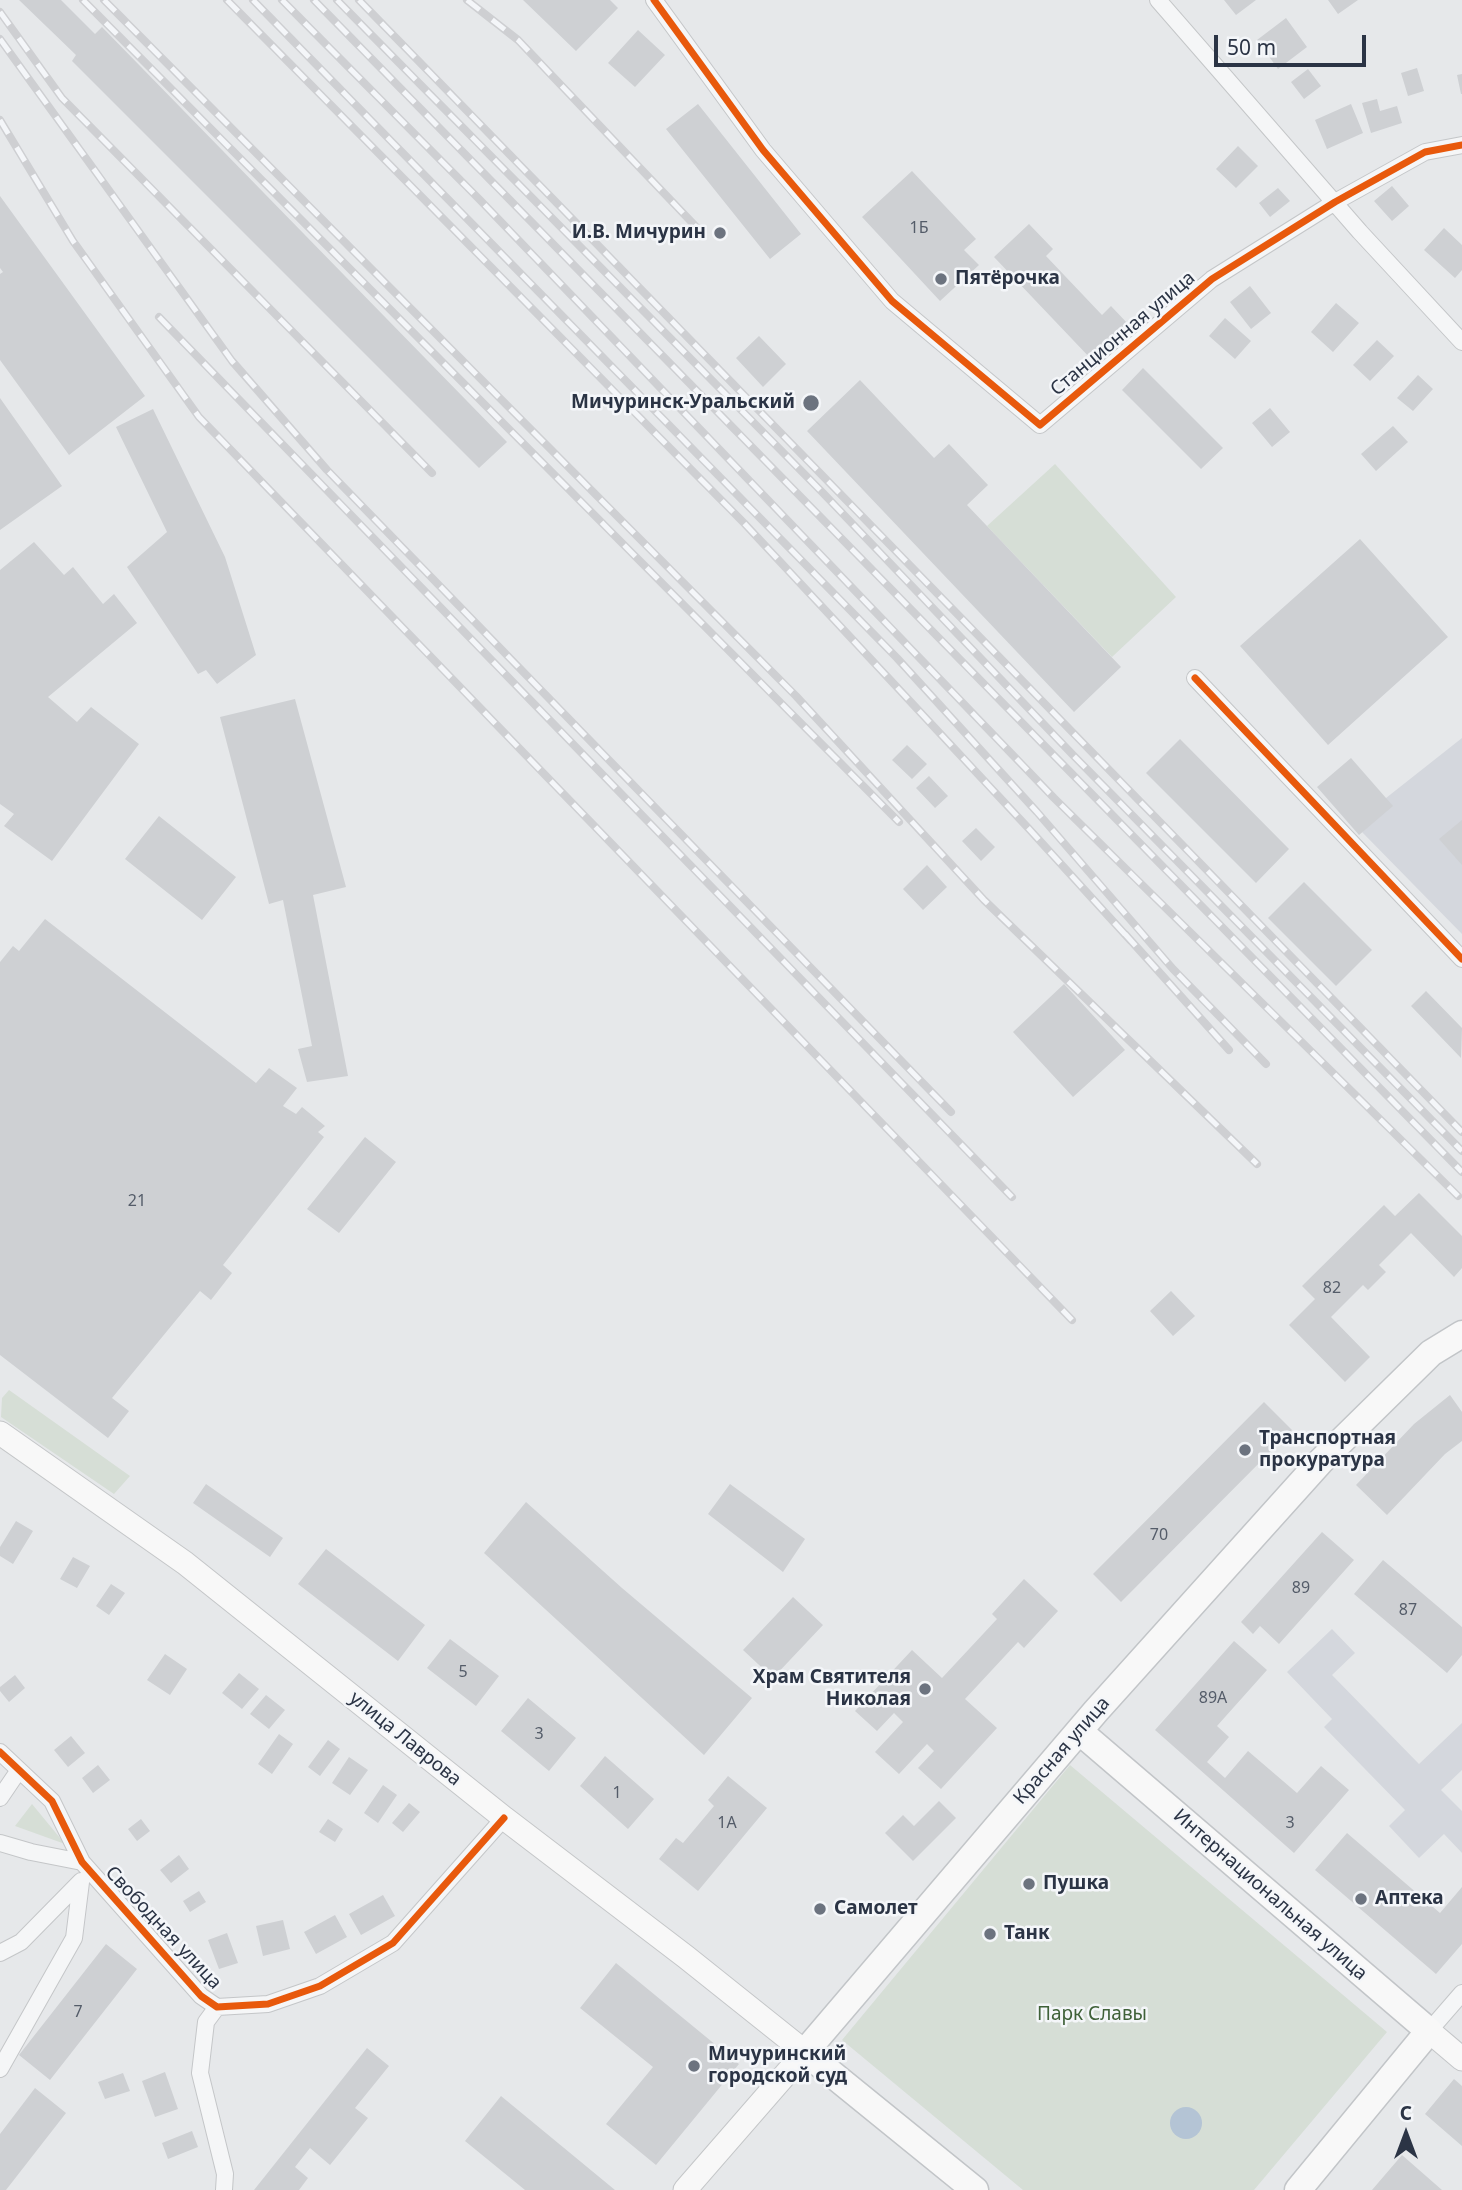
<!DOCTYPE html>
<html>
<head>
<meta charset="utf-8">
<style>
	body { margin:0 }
	#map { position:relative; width:1462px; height:2190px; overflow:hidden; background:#e6e8ea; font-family:"Noto Sans",sans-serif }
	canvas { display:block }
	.north { position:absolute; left:1371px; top:2099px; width:70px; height:70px; -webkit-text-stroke:5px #f4f6f9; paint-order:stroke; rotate:0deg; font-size:19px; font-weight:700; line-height:28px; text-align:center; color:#2b3445 }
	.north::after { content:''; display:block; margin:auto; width:24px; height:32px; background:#2b3445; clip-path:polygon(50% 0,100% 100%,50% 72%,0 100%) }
	.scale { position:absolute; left:1214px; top:35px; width:152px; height:32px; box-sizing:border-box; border:4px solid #2b3445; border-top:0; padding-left:9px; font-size:21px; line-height:24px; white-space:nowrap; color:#2b3445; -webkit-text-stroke:5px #f4f6f9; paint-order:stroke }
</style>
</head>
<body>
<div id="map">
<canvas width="1462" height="2190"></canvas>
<div class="north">С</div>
<div class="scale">50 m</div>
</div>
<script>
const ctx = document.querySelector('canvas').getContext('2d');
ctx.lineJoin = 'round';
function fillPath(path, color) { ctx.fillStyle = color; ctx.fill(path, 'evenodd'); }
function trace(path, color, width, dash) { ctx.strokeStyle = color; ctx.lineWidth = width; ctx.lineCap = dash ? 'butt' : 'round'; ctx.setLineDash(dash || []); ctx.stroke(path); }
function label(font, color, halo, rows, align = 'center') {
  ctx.font = font + ' "Noto Sans",sans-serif'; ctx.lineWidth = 5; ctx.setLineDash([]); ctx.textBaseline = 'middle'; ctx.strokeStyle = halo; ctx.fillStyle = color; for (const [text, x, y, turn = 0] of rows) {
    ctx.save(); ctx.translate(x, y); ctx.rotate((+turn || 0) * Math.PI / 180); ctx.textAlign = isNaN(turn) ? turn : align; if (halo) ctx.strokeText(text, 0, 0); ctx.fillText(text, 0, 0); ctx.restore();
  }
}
const built = new Path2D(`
	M1462 738V934L1362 832 1386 798Z
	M1332 1629 1355 1653 1332 1675 1419 1764 1462 1723V1770L1441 1790 1462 1811V1853L1444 1834 1419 1858 1389 1826 1405 1810 1324 1727 1332 1719 1287 1672Z`);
const green = new Path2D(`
	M1055 464 1176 597 1112 657 987 526Z
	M9 1390 130 1476 114 1494 1 1417 2 1398Z
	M1070 1765 1387 2032 1254 2190H1023L842 2040Z
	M32 1804 65 1844 15 1826Z`);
const water = new Path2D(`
	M1170 2123a16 16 0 1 1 32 0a16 16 0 1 1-32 0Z`);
const building = new Path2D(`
	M19 0H61L95 34 102 27 507 442 479 468 72 61 76 55Z
	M523 0H610L618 8 576 51Z
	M1224 0H1256L1236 15Z
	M1328 0H1358L1338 14Z
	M1286 18 1307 47 1278 69 1257 40Z
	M638 30 665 55 635 87 608 63Z
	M1417 68 1424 91 1408 96 1401 73Z
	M1308 69 1321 86 1304 99 1291 82Z
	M1462 74V94H1461L1457 75Z
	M1377 99 1380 111 1397 106 1402 123 1371 133 1362 103Z
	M698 104 801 234 770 259 666 129Z
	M1351 104 1363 133 1327 149 1315 120Z
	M1238 146 1258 166 1236 188 1216 169Z
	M912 171 976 239 964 250 979 265 940 301 862 217Z
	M1392 186 1409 206 1392 221 1374 201Z
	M1278 188 1290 201 1270 217 1259 203Z
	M0 196 145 396 69 455 0 360V274L3 272 0 268Z
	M1029 224 1053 249 1046 256 1102 315 1111 306 1129 325 1092 360 994 257Z
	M1444 228 1462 245V270L1455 278 1424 250Z
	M1250 286 1271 313 1251 329 1230 302Z
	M1336 303 1359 323 1333 352 1311 332Z
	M1225 318 1251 341 1235 359 1209 336Z
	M759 336 786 364 763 387 736 358Z
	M1377 340 1394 356 1370 381 1353 365Z
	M1143 368 1223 448 1201 469 1122 390Z
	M1418 375 1433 389 1413 411 1397 398Z
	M860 380 934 458 949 444 988 485 967 505 1121 667 1074 712 807 431Z
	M0 398 62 486 0 530Z
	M1270 408 1290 432 1272 447 1252 423Z
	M153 409 225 557 256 655 217 684 206 670 198 674 127 567 167 532 116 427Z
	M1393 426 1408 442 1376 471 1361 454Z
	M1360 539 1448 637 1328 745 1240 646Z
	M34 542 64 575 73 567 103 604 114 594 137 623 48 697 77 722 91 707 139 744 52 861 4 826 14 814 0 804V570Z
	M295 699 346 887 313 895 348 1076 307 1082 298 1049 312 1046 283 900 269 904 220 717Z
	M1180 739 1289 849 1256 883 1146 773Z
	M907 745 927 764 912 779 892 760Z
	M1351 758 1393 806 1359 835 1317 787Z
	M929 776 948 796 935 808 916 788Z
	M159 816 236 877 202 920 125 859Z
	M1462 820V865L1439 839Z
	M976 828 995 847 981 861 962 841Z
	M927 865 947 887 923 910 903 889Z
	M1304 882 1372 950 1336 986 1268 918Z
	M45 919 256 1083 269 1068 297 1088 283 1106 296 1114 302 1107 325 1126 318 1132 324 1137 223 1265 232 1273 211 1300 200 1291 112 1398 129 1411 108 1438 0 1355V962L13 946 19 951Z
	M1064 984 1125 1050 1073 1097 1013 1032Z
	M1426 991 1462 1028 1461 1058 1411 1006Z
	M365 1137 396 1162 339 1233 307 1209Z
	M1419 1193 1462 1236V1268L1454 1277 1411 1233 1379 1265 1386 1272 1368 1290 1363 1285 1331 1317 1370 1357 1345 1382 1289 1325 1315 1299 1302 1286 1384 1205 1395 1216Z
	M1171 1291 1195 1316 1173 1336 1150 1311Z
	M1450 1395 1462 1412V1441L1445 1454 1387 1515 1356 1485 1414 1424Z
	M1264 1402 1292 1430 1121 1602 1093 1574Z
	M206 1484 283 1538 270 1557 193 1503Z
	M730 1484 805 1539 783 1572 708 1514Z
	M526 1502 622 1588 752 1698 704 1755 484 1553Z
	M16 1521 33 1531 13 1564 0 1556V1547Z
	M1322 1532 1354 1560 1279 1644 1260 1626 1253 1634 1241 1622Z
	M326 1549 425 1625 398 1661 298 1584Z
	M73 1557 90 1566 77 1588 60 1579Z
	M1383 1560 1462 1627V1655L1447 1673 1354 1594Z
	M1024 1579 1058 1611 1024 1648 1018 1642 965 1699 997 1728 941 1789 918 1768 934 1751 927 1744 899 1774 875 1752 903 1722 894 1713 877 1731 855 1711 912 1650 942 1678 997 1619 992 1614Z
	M111 1584 125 1593 109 1615 96 1606Z
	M793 1597 823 1625 773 1678 743 1650Z
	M450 1639 499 1676 476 1706 427 1668Z
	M1234 1641 1267 1670 1217 1726 1229 1737 1207 1762 1225 1778 1248 1751 1297 1793 1321 1766 1349 1790 1294 1853 1155 1730Z
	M165 1654 187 1669 170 1695 147 1680Z
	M239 1673 259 1689 242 1709 222 1693Z
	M15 1675 25 1688 9 1702 0 1691V1687Z
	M266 1695 285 1710 269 1729 250 1714Z
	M528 1698 576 1738 549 1771 501 1731Z
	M279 1734 293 1744 272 1774 258 1764Z
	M71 1736 85 1753 68 1767 54 1750Z
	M328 1740 340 1749 320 1776 308 1767Z
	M605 1756 654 1799 628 1829 580 1786Z
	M349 1757 368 1770 350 1795 332 1783Z
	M98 1765 110 1780 93 1793 82 1778Z
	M728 1776 767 1808 698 1891 659 1859 676 1838 683 1843 714 1806 708 1800Z
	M383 1785 397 1795 378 1823 364 1813Z
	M939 1801 956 1818 913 1861 885 1833 903 1815 914 1826Z
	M409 1803 420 1812 403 1832 392 1823Z
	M141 1819 150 1831 137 1841 128 1829Z
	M328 1819 343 1829 335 1842 319 1832Z
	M1347 1833 1440 1913 1462 1887V1944L1436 1974 1315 1870Z
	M179 1855 189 1869 171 1883 160 1870Z
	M199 1891 206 1902 190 1912 183 1901Z
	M383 1895 395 1916 361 1935 349 1914Z
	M335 1915 347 1937 316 1954 304 1932Z
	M283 1920 290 1949 263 1956 256 1926Z
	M227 1933 238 1963 219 1969 208 1940Z
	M106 1944 137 1969 50 2080 19 2055Z
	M616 1963 739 2064 656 2165 606 2124 653 2067 580 2008Z
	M367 2048 389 2066 355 2108 368 2118 330 2165 310 2148 295 2167 308 2178 299 2190H254Z
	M165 2072 178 2109 155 2117 142 2081Z
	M123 2073 130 2091 105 2099 98 2082Z
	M1454 2079 1462 2086V2146L1425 2114Z
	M35 2088 66 2113 6 2190H0V2134Z
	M501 2096 615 2190H525L465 2141Z
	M192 2131 198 2147 168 2159 162 2143Z
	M1402 2155 1442 2190H1372Z`);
const minor = new Path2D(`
	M654 0 763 150 892 301 1040 425 1212 279 1335 202 1425 152 1462 145
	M1158 0 1360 232 1462 342
	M1195 678 1462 959
	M0 1752 52 1801 82 1862 201 1996 217 2007 268 2004 320 1986 393 1943 504 1818
	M0 1798 19 1770
	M0 1843 31 1852 82 1862
	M0 1953 21 1942 81 1881
	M217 2007 206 2022 200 2073 225 2174 224 2190
	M1429 2031 1462 1993
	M0 2069 74 1938 81 1882`);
const secondary = new Path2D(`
	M0 1433 185 1563 504 1818 686 1957 805 2052 685 2190
	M1429 2031 1462 2059`);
const primary = new Path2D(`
	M1079 1731 1429 2031 1298 2190
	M975 2190 805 2052 1096 1711 1320 1462 1431 1353 1462 1334`);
const rail = new Path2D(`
	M83 0 899 822
	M104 0 796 696 984 900 1257 1164
	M227 0 744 523 1030 830 1131 941
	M253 0 897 658 1037 812 1173 969 1266 1064
	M282 0 480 200 1054 798 1458 1196
	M314 0 1462 1172
	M337 0 823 493 1073 755 1462 1151
	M359 0 1462 1132
	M467 0 518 40 702 233
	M0 12 62 98 432 473
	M0 39 232 361 327 470 951 1112
	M0 120 73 241 199 417 1072 1320
	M159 317 1012 1197
	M1125 934 1229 1050`);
const cycleway = new Path2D(`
	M654 0 763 150 892 301 1040 425 1212 279 1335 202 1425 152 1462 145
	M1195 678 1462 959
	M0 1752 52 1801 82 1862 201 1996 217 2007 268 2004 320 1986 393 1943 504 1818`);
const markers = [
	[720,233,7,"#6c737f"],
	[941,279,7,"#6c737f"],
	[811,403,9,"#6c737f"],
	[1245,1450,7,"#6c737f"],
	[925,1689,7,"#6c737f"],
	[1029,1884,7,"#6c737f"],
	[1361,1899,7,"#6c737f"],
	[820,1909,7,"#6c737f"],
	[990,1934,7,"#6c737f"],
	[694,2066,7,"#6c737f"]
];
const numberNames = [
	["1Б",919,228],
	["21",137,1201],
	["82",1332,1288],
	["70",1159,1535],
	["89",1301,1588],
	["87",1408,1610],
	["5",463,1672],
	["89А",1213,1698],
	["3",539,1734],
	["1",617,1793],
	["1А",727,1823],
	["3",1290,1823],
	["7",78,2012]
];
const poiNames = [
	["И.В. Мичурин",706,233,"right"],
	["Пятёрочка",955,279],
	["Мичуринск-Уральский",795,403,"right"],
	["Транспортная",1259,1439],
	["прокуратура",1259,1461],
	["Храм Святителя",911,1678,"right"],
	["Николая",911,1700,"right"],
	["Пушка",1043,1884],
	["Аптека",1375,1899],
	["Самолет",834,1909],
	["Танк",1004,1934],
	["Мичуринский",708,2055],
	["городской суд",708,2077]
];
const streetNames = [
	["Станционная улица",1123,334,-40],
	["улица Лаврова",405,1739,39],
	["Красная улица",1062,1751,-49],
	["Интернациональная улица",1270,1895,41],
	["Свободная улица",163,1928,47]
];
const parkNames = [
	["Парк Славы",1092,2015]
];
fillPath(built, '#d4d7dd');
fillPath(green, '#d6ded6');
fillPath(water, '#b4c4d5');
fillPath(building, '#ced0d3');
trace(minor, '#c4c6c8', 18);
trace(secondary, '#c4c6c8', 25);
trace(primary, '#c2c5c8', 29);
trace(minor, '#f5f6f7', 16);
trace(secondary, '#f8f8f8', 23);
trace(primary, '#f8f8f8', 26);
trace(rail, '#cecfd2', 8);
trace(rail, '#f4f6f9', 5, [16]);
trace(cycleway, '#e8590c', 7);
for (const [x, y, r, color] of markers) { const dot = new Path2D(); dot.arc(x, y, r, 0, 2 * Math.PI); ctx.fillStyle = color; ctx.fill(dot); trace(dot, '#f4f6f9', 2.5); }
label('16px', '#545c69', null, numberNames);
label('bold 19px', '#2b3445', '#f4f6f9', poiNames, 'left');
label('19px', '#2b3445', '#f4f6f9', streetNames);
label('19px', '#3f6138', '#f4f6f9', parkNames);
</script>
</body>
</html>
